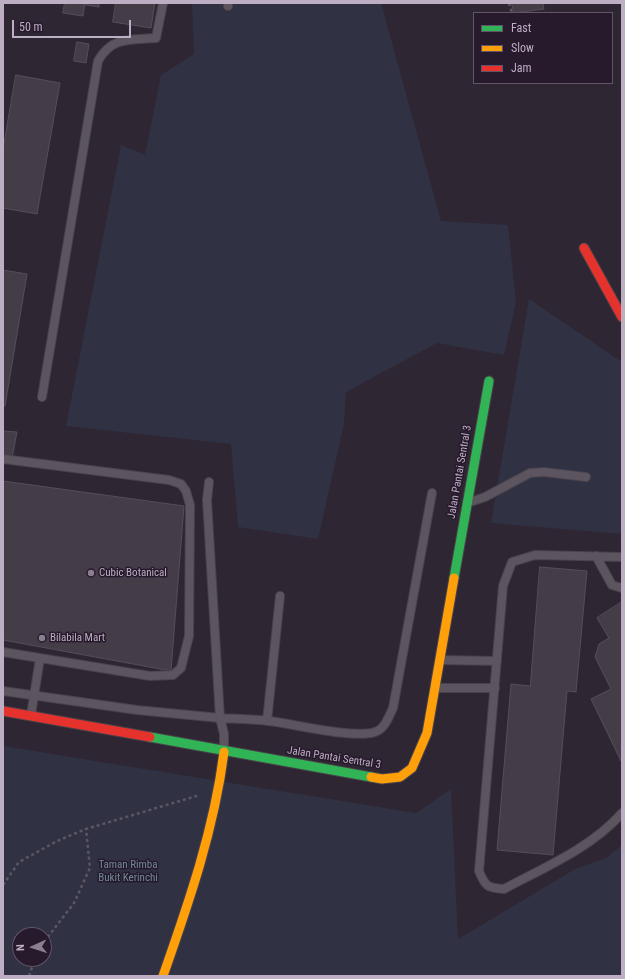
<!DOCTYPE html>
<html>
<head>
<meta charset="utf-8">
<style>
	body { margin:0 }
	#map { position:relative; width:625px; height:979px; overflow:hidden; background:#2e2632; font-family:"Roboto Condensed",sans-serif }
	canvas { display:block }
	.frame { position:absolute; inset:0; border:4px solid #beaec4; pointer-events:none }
	.legend { position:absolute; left:473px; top:12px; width:140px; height:72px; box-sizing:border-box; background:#261a2c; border:1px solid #635569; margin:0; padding:5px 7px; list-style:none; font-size:12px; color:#beaec4 }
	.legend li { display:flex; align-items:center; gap:8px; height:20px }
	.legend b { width:20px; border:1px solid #635569 }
	.north { position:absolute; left:12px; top:927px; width:40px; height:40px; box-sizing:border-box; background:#261a2c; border:1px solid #635569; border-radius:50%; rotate:267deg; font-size:11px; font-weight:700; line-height:16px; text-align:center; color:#beaec4 }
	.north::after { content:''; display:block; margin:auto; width:14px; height:18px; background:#8c7e91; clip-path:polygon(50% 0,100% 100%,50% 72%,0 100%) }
	.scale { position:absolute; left:12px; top:20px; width:119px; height:18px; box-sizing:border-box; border:2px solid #beaec4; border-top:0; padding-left:5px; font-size:12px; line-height:14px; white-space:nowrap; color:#beaec4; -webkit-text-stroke:3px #261a2c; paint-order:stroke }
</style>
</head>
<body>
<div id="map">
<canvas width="625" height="979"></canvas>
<div class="frame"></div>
<ul class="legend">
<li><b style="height:5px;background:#30b455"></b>Fast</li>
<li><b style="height:5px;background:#ff9f0a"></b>Slow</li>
<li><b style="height:5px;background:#e5322d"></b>Jam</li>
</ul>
<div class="north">N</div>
<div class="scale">50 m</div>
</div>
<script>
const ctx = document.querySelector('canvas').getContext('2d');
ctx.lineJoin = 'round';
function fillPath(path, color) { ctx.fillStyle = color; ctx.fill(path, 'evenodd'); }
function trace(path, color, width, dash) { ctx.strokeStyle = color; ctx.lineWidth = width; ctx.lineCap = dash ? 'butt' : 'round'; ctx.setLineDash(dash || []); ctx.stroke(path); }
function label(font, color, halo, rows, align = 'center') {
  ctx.font = font + ' "Roboto Condensed",sans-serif'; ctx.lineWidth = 3; ctx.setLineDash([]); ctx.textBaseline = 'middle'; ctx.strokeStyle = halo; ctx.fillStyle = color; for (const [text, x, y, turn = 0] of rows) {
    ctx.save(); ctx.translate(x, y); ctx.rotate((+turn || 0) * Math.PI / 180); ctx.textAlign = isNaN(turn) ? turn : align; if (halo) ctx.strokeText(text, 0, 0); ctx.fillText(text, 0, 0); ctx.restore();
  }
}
const green = new Path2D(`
	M192 3H381L441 221 508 225 516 302 504 355 437 343 346 392 344 424 318 539 238 527 231 444 66 426 121 145 145 155 161 75 194 54Z
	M529 299 622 362V534L491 523Z
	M3 746 416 813 451 789 458 939 575 869 606 858 622 845V976H3ZM20 935H44V959H20Z`);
const building = new Path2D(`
	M65 3H85L83 16 63 13Z
	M86 3H99V7L86 5Z
	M116 3H155L151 28 113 22Z
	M512 3H543L544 9 514 13Z
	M77 42 89 44 86 63 74 61Z
	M16 75 60 83 37 214 3 208V150Z
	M3 270 27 274 5 406H3Z
	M3 431 17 432 12 458 3 456Z
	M3 481 184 506 171 671 3 640Z
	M540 567 587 571 576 692 567 691 553 855 497 850 511 684 530 686Z
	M622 602V760L621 761 591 699 611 689 595 657 599 644 609 638 597 618Z`);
const path = new Path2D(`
	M509 3 512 13
	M3 885 19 862 57 841 86 829
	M44 942 74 903 90 868 86 829 200 795
	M29 976 35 959`);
const lane = new Path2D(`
	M228 6V3
	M42 397 98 61C112 36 131 40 156 38L163 3
	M3 459 169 480 181 484 186 491 190 505 189 636 181 668 173 675 150 676 3 652
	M209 482 207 500 220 718C236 719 253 719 269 721 294 724 353 739 375 732 385 729 389 716 393 708L432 493
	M470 502 485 497 530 473 544 472 586 477
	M596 556 612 585 622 588
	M622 557 535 555 512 562 503 586 479 871C485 886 487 888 504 889 545 867 591 848 622 813
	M440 660 497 661
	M436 688H495
	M3 691 137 710 220 718 224 734V749
	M31 715 40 658
	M267 721 280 596`);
const fast = new Path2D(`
	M454 578 489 381
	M150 737 371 777`);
const slow = new Path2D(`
	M371 777 382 779 400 777 412 768 427 733 454 578
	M163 976C189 902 214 830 224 752`);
const jam = new Path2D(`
	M584 248 622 317
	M3 711 150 737`);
const markers = [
	[91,573,4,"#8c7e91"],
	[42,638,4,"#8c7e91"]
];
const streetNames = [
	["Jalan Pantai Sentral 3",460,472,-80],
	["Jalan Pantai Sentral 3",334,758,9]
];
const poiNames = [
	["Cubic Botanical",99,573],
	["Bilabila Mart",50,638]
];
const parkNames = [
	["Taman Rimba",128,865],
	["Bukit Kerinchi",128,878]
];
fillPath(green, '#313144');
fillPath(building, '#443d48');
trace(building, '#564d5a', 1);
trace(lane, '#48424b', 10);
trace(fast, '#48424b', 11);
trace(slow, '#48424b', 11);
trace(jam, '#48424b', 11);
trace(path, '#5c5661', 2.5, [3, 3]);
trace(lane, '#5c5560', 8);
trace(fast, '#30b455', 9);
trace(slow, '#ff9f0a', 9);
trace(jam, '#e5322d', 9);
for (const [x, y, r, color] of markers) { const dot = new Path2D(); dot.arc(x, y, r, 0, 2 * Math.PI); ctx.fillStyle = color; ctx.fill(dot); trace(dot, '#261a2c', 1.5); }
label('11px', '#beaec4', '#261a2c', streetNames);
label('11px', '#beaec4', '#261a2c', poiNames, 'left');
label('11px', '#6f8a98', '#261a2c', parkNames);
</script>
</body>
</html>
